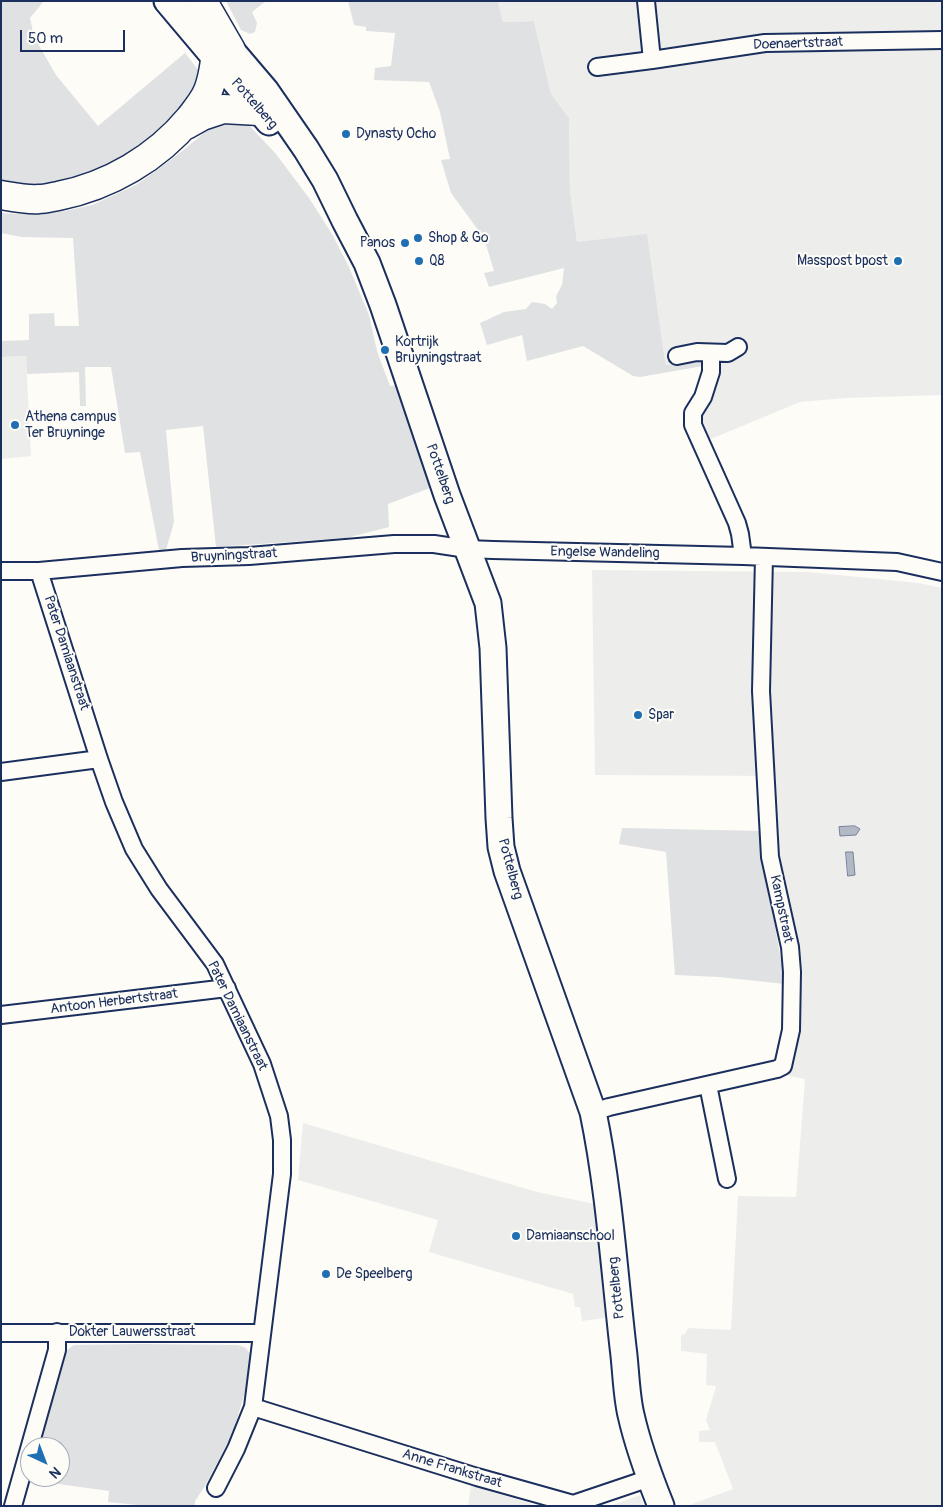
<!DOCTYPE html>
<html>
<head>
<meta charset="utf-8">
<style>
	body { margin:0 }
	#map { position:relative; width:943px; height:1507px; overflow:hidden; background:#fdfcf7; font-family:Pangolin,sans-serif }
	canvas { display:block }
	.frame { position:absolute; inset:0; border:2px solid #1b2f5e; pointer-events:none }
	.north { position:absolute; left:20px; top:1437px; width:50px; height:50px; box-sizing:border-box; background:#fdfcf7; border:1px solid #a3aaba; border-radius:50%; rotate:137deg; font-size:14px; font-weight:700; line-height:20px; text-align:center; color:#1b2f5e }
	.north::after { content:''; display:block; margin:auto; width:18px; height:22px; background:#1f6fb2; clip-path:polygon(50% 0,100% 100%,50% 72%,0 100%) }
	.scale { position:absolute; left:20px; top:30px; width:105px; height:22px; box-sizing:border-box; border:2px solid #1b2f5e; border-top:0; padding-left:6px; font-size:15px; line-height:18px; white-space:nowrap; color:#1b2f5e; -webkit-text-stroke:4px #fdfcf7; paint-order:stroke }
</style>
</head>
<body>
<div id="map">
<canvas width="943" height="1507"></canvas>
<div class="frame"></div>
<div class="north">N</div>
<div class="scale">50 m</div>
</div>
<script>
const ctx = document.querySelector('canvas').getContext('2d');
ctx.lineJoin = 'round';
function fillPath(path, color) { ctx.fillStyle = color; ctx.fill(path, 'evenodd'); }
function trace(path, color, width, dash) { ctx.strokeStyle = color; ctx.lineWidth = width; ctx.lineCap = dash ? 'butt' : 'round'; ctx.setLineDash(dash || []); ctx.stroke(path); }
function label(font, color, halo, rows, align = 'center') {
  ctx.font = font + ' Pangolin,sans-serif'; ctx.lineWidth = 4; ctx.setLineDash([]); ctx.textBaseline = 'middle'; ctx.strokeStyle = halo; ctx.fillStyle = color; for (const [text, x, y, turn = 0] of rows) {
    ctx.save(); ctx.translate(x, y); ctx.rotate((+turn || 0) * Math.PI / 180); ctx.textAlign = isNaN(turn) ? turn : align; if (halo) ctx.strokeText(text, 0, 0); ctx.fillText(text, 0, 0); ctx.restore();
  }
}
const built = new Path2D(`
	M498 1H942V395L846 398 800 402 706 441 702 429 700 419 704 407 717 387 718 371 721 364 727 357 666 365 663 349 577 242 570 191 569 118 551 94 534 21 503 22Z
	M26 356 31 456 1 459 2 357Z
	M592 570 808 572 919 583 942 588V1506H687L733 1489 715 1442H699V1431L710 1430 706 1420 716 1386 706 1385 707 1354 681 1351V1335L685 1334 688 1328 731 1330 738 1196 796 1197 805 1079 789 1076 797 1026 777 860 776 776 595 775Z
	M303 1123 537 1192 595 1204 605 1316 604 1318 582 1321 580 1307H575L573 1294 429 1252 438 1220 298 1180Z
	M471 1485 538 1506H468Z
	M640 1495 644 1506H610Z`);
const green = new Path2D(`
	M1 1H44L30 18 34 37 56 75 98 126 185 53 203 76 206 83 144 148 67 184 1 188Z
	M226 1H266L252 12 257 23 255 32 250 34 241 30Z
	M348 1H498L503 22 534 21 551 94 569 118 570 191 577 242 647 234 663 349 666 365 701 361 703 366 640 377 633 376 583 346 527 361 522 335 487 345 480 323 504 312 526 309 532 302 545 304 552 309 557 303 556 296 562 285 564 268 489 287 484 273 494 271 484 238 451 193 441 160 450 159 440 112 429 82 374 80 375 68 391 66 395 33 366 31V27L354 25Z
	M233 119 247 123 276 154 309 198 332 234 349 267 369 315 377 351 390 386 397 385 430 488 388 504 389 527 346 538 216 547 203 426 166 430 174 522 166 550H159L140 452 125 453 111 367H85L86 406H80L79 372 27 374 26 356 2 357 1 394V341L29 340V314L54 313 55 326H79L73 238 21 237 1 233V213L24 214 60 212 92 205 136 185 180 153 206 131Z
	M622 828 762 831 761 845 785 984 719 977 675 975 666 852 619 844Z
	M140 1344 238 1345 246 1348 250 1354 246 1389 235 1425 225 1448 205 1486 195 1501V1506H147L108 1502 109 1491 30 1480 31 1477H60V1447H39L67 1350 74 1345Z`);
const water = new Path2D(`
	M855 826 860 829 856 835 840 836 839 827Z
	M846 852H853L855 875 848 876Z`);
const minor = new Path2D(`
	M646 1 652 60
	M597 67 652 60 765 43 942 40
	M711 353V372L703 397 693 413V425L737 523 740 534 743 556
	M677 356 697 352 728 353 738 347
	M1 571H39L182 558 249 556 394 544H434L467 549 493 550 743 556 897 562 942 572
	M39 571 99 759 114 802 134 849 159 889 215 964 262 1064 279 1116 282 1140V1174L253 1407 236 1449 216 1488
	M1 772 99 759
	M1 1015 227 988
	M708 1085 727 1179
	M593 1112 609 1107 777 1069 783 1066 791 1030 792 972 790 947 770 857 761 691 764 557
	M1 1333H262
	M253 1407 477 1477 573 1504 650 1478
	M13 1506 57 1350V1332`);
const primary = new Path2D(`
	M167 1 269 122
	M185 1 232 51 266 91 306 149 325 180 345 221 367 263 383 305 447 495 488 603 493 648 499 818 501 847 507 871 593 1112C609 1189 614 1268 623 1347 626 1369 626 1394 631 1415 638 1446 649 1476 661 1506`);
const motorway = new Path2D(`
	M204 1 205 5 231 50
	M186 125 202 116 223 109 259 111
	M1 195C13 197 27 200 39 199 45 199 52 197 58 196 109 186 157 158 190 118 196 110 203 102 207 93 215 76 215 56 218 37`);
const markers = [
	[346,134,5,"#1f6fb2"],
	[418,238,5,"#1f6fb2"],
	[405,243,5,"#1f6fb2"],
	[419,261,5,"#1f6fb2"],
	[898,261,5,"#1f6fb2"],
	[385,350,5,"#1f6fb2"],
	[15,425,5,"#1f6fb2"],
	[638,715,5,"#1f6fb2"],
	[516,1236,5,"#1f6fb2"],
	[326,1274,5,"#1f6fb2"]
];
const streetNames = [
	["Doenaertstraat",798,44,-2],
	["Pottelberg",254,104,49],
	["Pottelberg",440,474,71],
	["Engelse Wandeling",605,553,1],
	["Bruyningstraat",234,556,-3],
	["Pater Damiaanstraat",66,653,72],
	["Pottelberg",510,869,75],
	["Kampstraat",781,909,78],
	["Antoon Herbertstraat",114,1002,-7],
	["Pater Damiaanstraat",237,1016,64],
	["Pottelberg",617,1288,-96],
	["Dokter Lauwersstraat",132,1332],
	["Anne Frankstraat",452,1469,17]
];
const poiNames = [
	["Dynasty Ocho",356,134],
	["Shop & Go",428,238],
	["Panos",395,243,"right"],
	["Q8",429,261],
	["Masspost bpost",888,261,"right"],
	["Kortrijk",395,342],
	["Bruyningstraat",395,358],
	["Athena campus",25,417],
	["Ter Bruyninge",25,433],
	["Spar",648,715],
	["Damiaanschool",526,1236],
	["De Speelberg",336,1274]
];
fillPath(built, '#edeeec');
fillPath(green, '#e0e1e3');
fillPath(water, '#b3b8c5');
trace(water, '#76819c', 1);
trace(minor, '#1b2f5e', 20);
trace(primary, '#1b2f5e', 29);
trace(motorway, '#1b2f5e', 31);
trace(minor, '#fdfcf7', 16);
trace(primary, '#fdfcf7', 25);
trace(motorway, '#fdfcf7', 28);
for (const [x, y, r, color] of markers) { const dot = new Path2D(); dot.arc(x, y, r, 0, 2 * Math.PI); ctx.fillStyle = color; ctx.fill(dot); trace(dot, '#fdfcf7', 2); }
label('14px', '#1b2f5e', '#fdfcf7', streetNames);
label('14px', '#1b2f5e', '#fdfcf7', poiNames, 'left');
</script>
</body>
</html>
